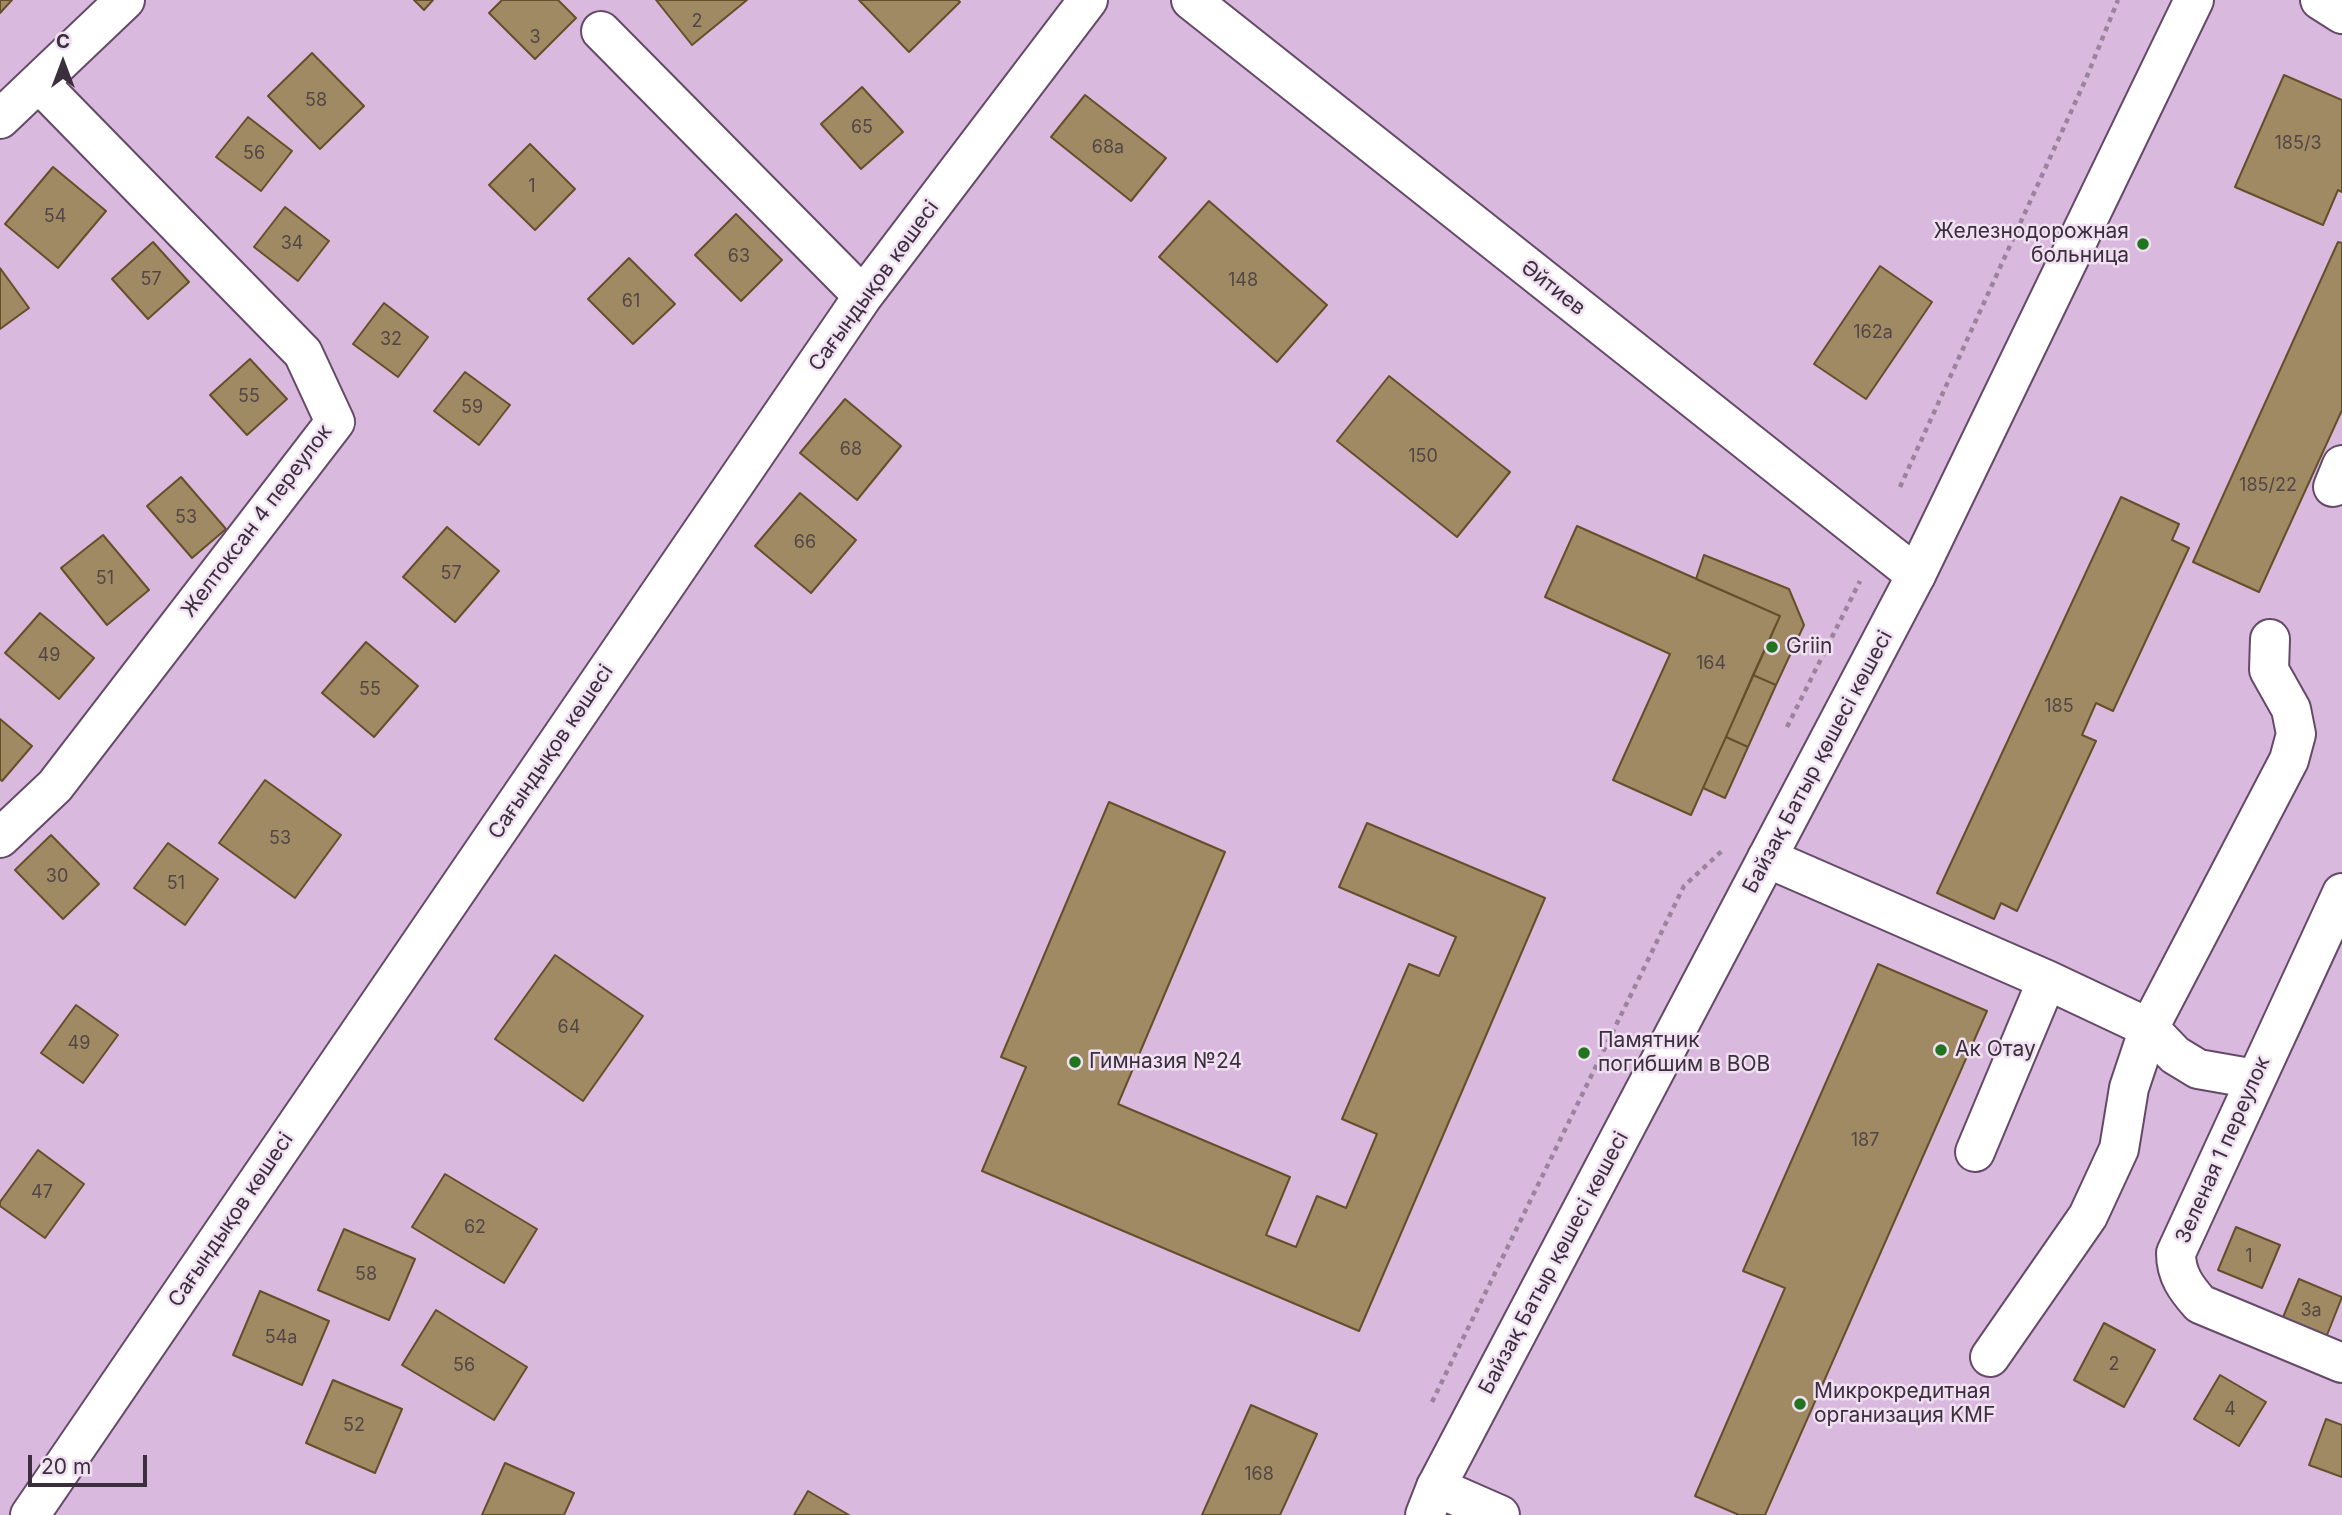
<!DOCTYPE html>
<html>
<head>
<meta charset="utf-8">
<style>
	body { margin:0 }
	#map { position:relative; width:2342px; height:1515px; overflow:hidden; background:#d9b9dd; font-family:Inter,sans-serif }
	canvas { display:block }
	.north { position:absolute; left:28px; top:28px; width:70px; height:70px; -webkit-text-stroke:5px #f0e0f2; paint-order:stroke; rotate:0deg; font-size:19px; font-weight:700; line-height:28px; text-align:center; color:#3b2f3d }
	.north::after { content:''; display:block; margin:auto; width:24px; height:32px; background:#3b2f3d; clip-path:polygon(50% 0,100% 100%,50% 72%,0 100%) }
	.scale { position:absolute; left:28px; top:1455px; width:119px; height:32px; box-sizing:border-box; border:4px solid #3b2f3d; border-top:0; padding-left:9px; font-size:21px; line-height:24px; white-space:nowrap; color:#3b2f3d; -webkit-text-stroke:5px #f0e0f2; paint-order:stroke }
</style>
</head>
<body>
<div id="map">
<canvas width="2342" height="1515"></canvas>
<div class="north">С</div>
<div class="scale">20 m</div>
</div>
<script>
const ctx = document.querySelector('canvas').getContext('2d');
ctx.lineJoin = 'round';
function fillPath(path, color) { ctx.fillStyle = color; ctx.fill(path, 'evenodd'); }
function trace(path, color, width, dash) { ctx.strokeStyle = color; ctx.lineWidth = width; ctx.lineCap = dash ? 'butt' : 'round'; ctx.setLineDash(dash || []); ctx.stroke(path); }
function label(font, color, halo, rows, align = 'center') {
  ctx.font = font + ' Inter,sans-serif'; ctx.lineWidth = 5; ctx.setLineDash([]); ctx.textBaseline = 'middle'; ctx.strokeStyle = halo; ctx.fillStyle = color; for (const [text, x, y, turn = 0] of rows) {
    ctx.save(); ctx.translate(x, y); ctx.rotate((+turn || 0) * Math.PI / 180); ctx.textAlign = isNaN(turn) ? turn : align; if (halo) ctx.strokeText(text, 0, 0); ctx.fillText(text, 0, 0); ctx.restore();
  }
}
const building = new Path2D(`
	M0 0H12L0 13Z
	M414 0H433L424 10Z
	M502 0H558L576 18 535 59 489 13Z
	M656 0H747L692 45Z
	M859 0H958L960 2 909 52Z
	M312 53 364 106 320 149 268 96Z
	M2284 75 2342 100V192L2338 190 2323 225 2235 187Z
	M862 87 903 132 861 169 821 124Z
	M1085 95 1166 158 1131 201 1051 137Z
	M248 117 292 151 261 191 216 157Z
	M530 144 575 189 535 230 489 185Z
	M53 167 106 211 58 268 5 224Z
	M1209 201 1327 305 1277 362 1159 257Z
	M285 207 329 241 298 281 254 247Z
	M736 214 782 260 741 301 695 255Z
	M153 242 189 282 148 319 112 279Z
	M2338 242 2342 243V410L2259 592 2193 562Z
	M629 258 675 304 633 344 588 299Z
	M1880 266 1932 302 1866 399 1814 364Z
	M0 268 29 308 0 329Z
	M384 303 428 337 398 377 353 344Z
	M250 359 287 399 247 435 210 395Z
	M465 372 510 405 479 445 434 411Z
	M1389 376 1510 472 1457 537 1337 441Z
	M845 399 901 446 857 500 800 453Z
	M181 477 226 529 192 558 147 506Z
	M800 493 856 540 811 593 755 546Z
	M2121 497 2179 524 2172 540 2189 548 2113 711 2096 703 2082 735 2096 741 2017 911 2001 903 1994 919 1937 893Z
	M1577 526 1780 616 1691 815 1613 780 1670 654 1545 597Z
	M447 527 499 571 455 622 403 577Z
	M103 535 149 590 107 625 61 568Z
	M1704 555 1789 589 1804 625 1776 685 1753 675 1780 616 1696 579Z
	M40 613 94 658 59 699 5 653Z
	M366 642 418 686 374 737 322 693Z
	M1753 675 1776 685 1748 747 1726 737Z
	M0 719 32 746 2 781 0 779Z
	M1726 737 1748 747 1725 798 1703 788Z
	M265 780 341 835 295 898 219 843Z
	M1109 802 1225 852 1118 1104 1290 1177 1266 1235 1296 1247 1317 1196 1346 1208 1377 1134 1342 1119 1409 964 1439 976 1456 937 1339 887 1367 823 1545 898 1359 1331 982 1171 1026 1067 1001 1057Z
	M51 835 99 884 63 919 15 870Z
	M168 843 218 879 185 925 134 888Z
	M555 955 643 1016 583 1101 495 1039Z
	M1878 964 1987 1011 1765 1515H1739L1695 1496 1785 1288 1743 1271Z
	M76 1005 118 1035 83 1083 41 1053Z
	M38 1150 84 1184 45 1238 0 1206V1202Z
	M445 1174 537 1229 504 1283 412 1227Z
	M2236 1227 2280 1245 2262 1288 2218 1270Z
	M344 1229 415 1259 389 1320 318 1290Z
	M2299 1279 2342 1297 2325 1340 2281 1322Z
	M260 1291 329 1321 302 1385 233 1355Z
	M436 1310 527 1367 494 1420 402 1365Z
	M2104 1323 2155 1350 2124 1407 2074 1380Z
	M2220 1375 2266 1402 2239 1446 2194 1419Z
	M333 1380 402 1409 375 1473 306 1443Z
	M1251 1405 1317 1434 1280 1515H1202Z
	M2326 1419 2342 1425V1477L2309 1465Z
	M505 1463 574 1493 564 1515H482Z
	M808 1491 849 1515H794Z`);
const path = new Path2D(`
	M1900 487 2085 81 2118 0
	M1787 727 1860 581
	M1432 1402 1684 886 1724 849`);
const minor = new Path2D(`
	M1191 0 1916 575
	M2320 0 2342 14
	M601 31 863 296
	M0 119 125 0
	M2333 487 2342 465
	M0 838 55 786 335 422 303 353 39 83
	M1767 858 2047 980 2149 1028 2175 1055 2198 1069 2255 1079
	M2342 893 2176 1253C2176 1275 2186 1288 2200 1304L2342 1363
	M1975 1152 2047 980
	M1990 1357 2088 1216 2119 1149 2129 1088 2149 1028 2289 760 2296 734 2291 709 2269 670 2270 639
	M1436 1487 1500 1515
	M30 1515 863 296 1088 0`);
const major = new Path2D(`
	M1425 1515 1436 1487 1916 575 2194 0`);
const markers = [
	[2143,244,7,"#22751f"],
	[1772,647,7,"#22751f"],
	[1941,1050,7,"#22751f"],
	[1584,1053,7,"#22751f"],
	[1075,1062,7,"#22751f"],
	[1800,1404,7,"#22751f"]
];
const numberNames = [
	["2",697,22],
	["3",535,38],
	["58",316,101],
	["65",862,128],
	["185/3",2298,144],
	["68а",1108,148],
	["56",254,154],
	["1",532,187],
	["54",55,217],
	["34",292,244],
	["63",739,257],
	["57",151,280],
	["148",1243,281],
	["61",631,302],
	["162а",1873,333],
	["32",391,340],
	["55",249,397],
	["59",472,408],
	["68",851,450],
	["150",1423,457],
	["185/22",2268,486],
	["53",186,518],
	["66",805,543],
	["57",451,574],
	["51",105,579],
	["49",49,656],
	["164",1711,664],
	["55",370,690],
	["185",2059,707],
	["53",280,839],
	["30",57,877],
	["51",176,884],
	["64",569,1028],
	["49",79,1044],
	["187",1865,1141],
	["47",42,1193],
	["62",475,1228],
	["1",2249,1257],
	["58",366,1275],
	["3а",2311,1311],
	["54а",281,1338],
	["2",2114,1365],
	["56",464,1366],
	["4",2230,1410],
	["52",354,1426],
	["168",1259,1475]
];
const poiNames = [
	["Железнодорожная",2129,232,"right"],
	["больница",2129,256,"right"],
	["Griin",1786,647],
	["Памятник",1598,1041],
	["погибшим в ВОВ",1598,1065],
	["Ак Отау",1955,1050],
	["Гимназия №24",1089,1062],
	["Микрокредитная",1814,1392],
	["организация KMF",1814,1416]
];
const streetNames = [
	["Сағындықов көшесі",874,286,-54],
	["Әйтиев",1553,288,38],
	["Желтоксан 4 переулок",257,521,-53],
	["Сағындықов көшесі",551,752,-56],
	["Байзақ Батыр қөшесі көшесі",1818,762,-62],
	["Зеленая 1 переулок",2223,1150,-66],
	["Сағындықов көшесі",231,1220,-56],
	["Байзақ Батыр қөшесі көшесі",1554,1263,-62]
];
fillPath(building, '#9f8a63');
trace(building, '#63502a', 2);
trace(minor, '#654a68', 42);
trace(major, '#654a68', 42);
trace(path, '#9b839e', 4.5, [5, 5]);
trace(minor, '#fff', 38);
trace(major, '#fff', 38);
for (const [x, y, r, color] of markers) { const dot = new Path2D(); dot.arc(x, y, r, 0, 2 * Math.PI); ctx.fillStyle = color; ctx.fill(dot); trace(dot, '#f0e0f2', 2.5); }
label('18px', '#544646', null, numberNames);
label('21px', '#3b2f3d', '#f0e0f2', poiNames, 'left');
label('21px', '#3b2f3d', '#f0e0f2', streetNames);
</script>
</body>
</html>
